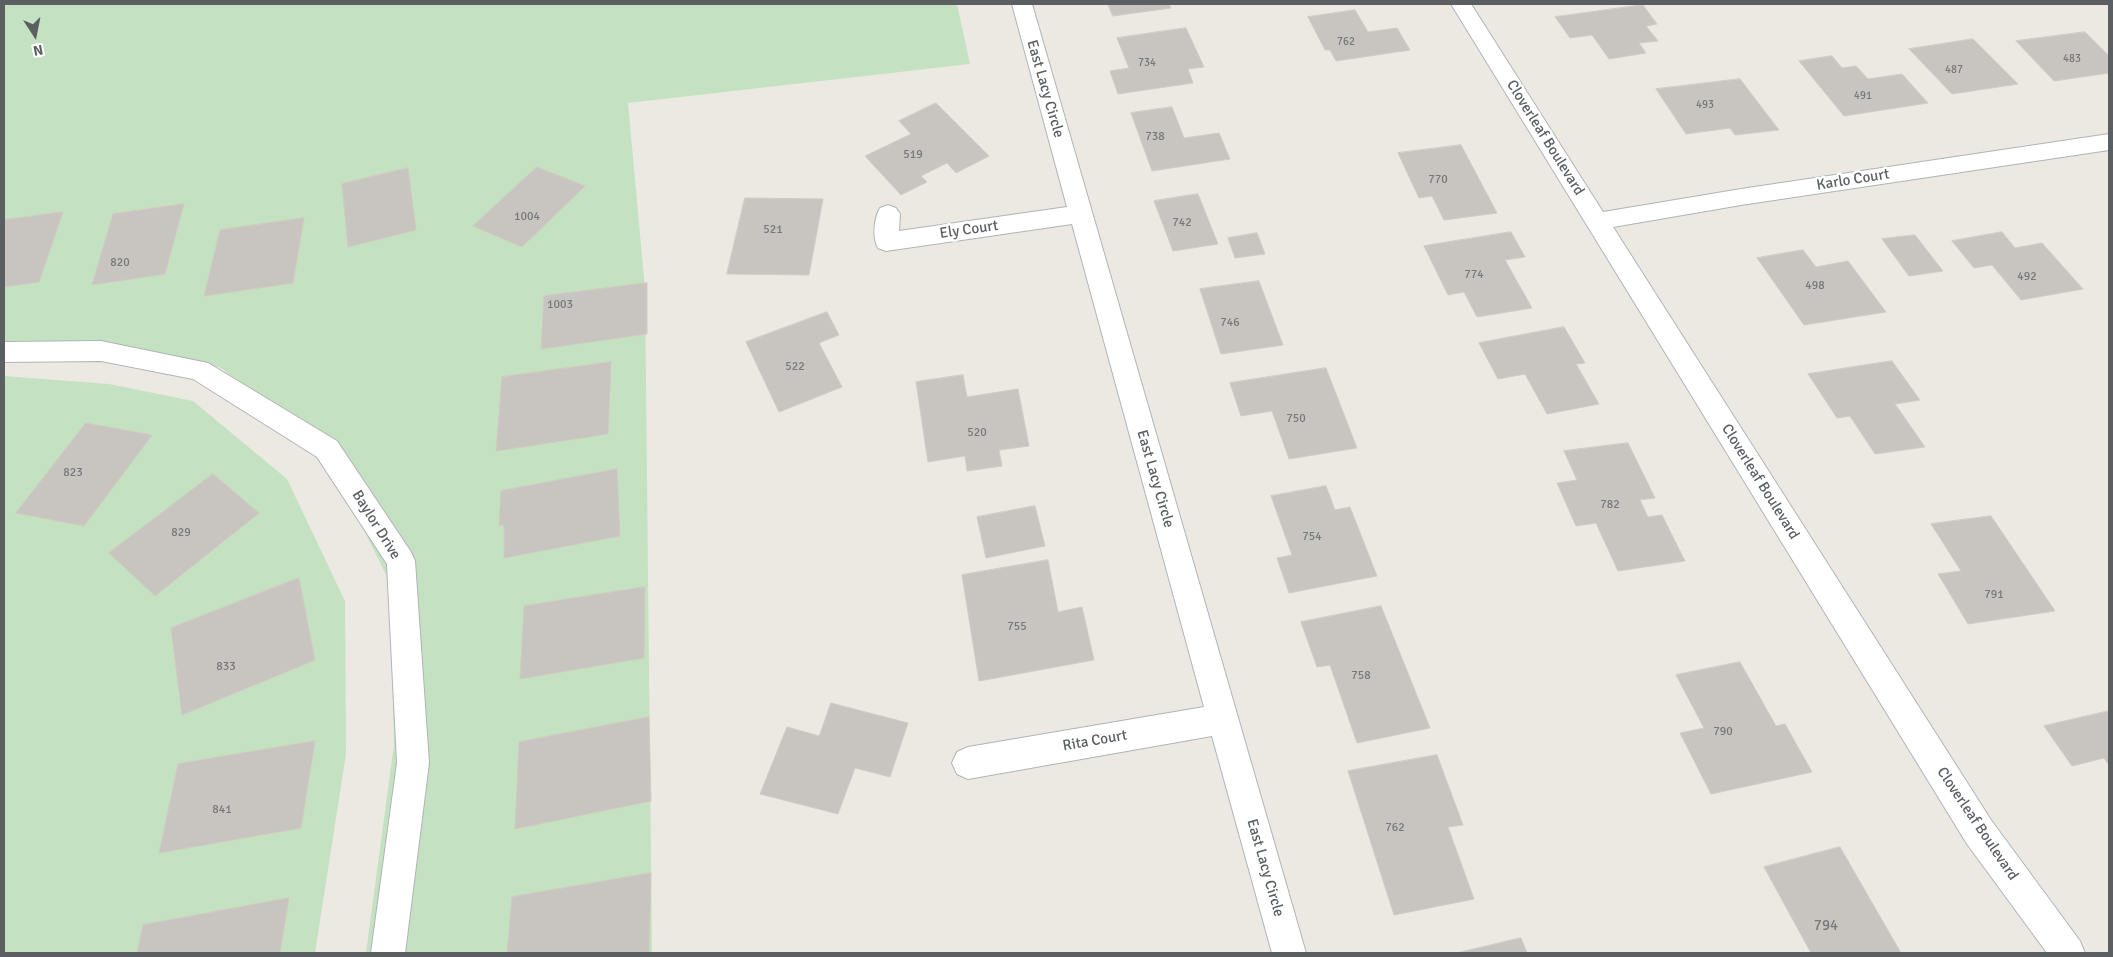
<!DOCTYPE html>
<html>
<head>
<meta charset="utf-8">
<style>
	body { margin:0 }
	#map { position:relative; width:2113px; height:957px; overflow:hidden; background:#ece9e3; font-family:Signika,sans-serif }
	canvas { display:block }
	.frame { position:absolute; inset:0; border:5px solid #5b5f62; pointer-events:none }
	.north { position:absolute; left:10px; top:10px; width:50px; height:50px; -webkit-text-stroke:4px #fff; paint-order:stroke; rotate:169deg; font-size:14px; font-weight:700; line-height:20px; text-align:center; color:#5b5f62 }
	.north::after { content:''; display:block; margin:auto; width:18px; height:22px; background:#5b5f62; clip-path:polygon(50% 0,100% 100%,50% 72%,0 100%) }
</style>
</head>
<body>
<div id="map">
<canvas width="2113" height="957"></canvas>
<div class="frame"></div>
<div class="north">N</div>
</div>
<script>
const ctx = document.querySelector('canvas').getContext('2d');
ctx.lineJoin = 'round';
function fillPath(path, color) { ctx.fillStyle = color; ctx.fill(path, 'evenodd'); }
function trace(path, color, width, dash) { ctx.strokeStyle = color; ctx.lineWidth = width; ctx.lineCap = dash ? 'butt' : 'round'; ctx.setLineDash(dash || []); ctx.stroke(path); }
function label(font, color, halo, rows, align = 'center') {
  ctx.font = font + ' Signika,sans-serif'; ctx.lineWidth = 5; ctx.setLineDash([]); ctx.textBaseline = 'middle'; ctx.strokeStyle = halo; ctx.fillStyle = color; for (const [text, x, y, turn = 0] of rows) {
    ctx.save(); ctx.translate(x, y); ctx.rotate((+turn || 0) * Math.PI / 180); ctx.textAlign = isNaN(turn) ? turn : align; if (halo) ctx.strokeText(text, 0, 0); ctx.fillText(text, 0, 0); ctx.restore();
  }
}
const green = new Path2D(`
	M4 4H957L970 64 628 103 645 289 652 953H366L394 744 390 583 326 453 224 370 218 367 128 350 4 341Z
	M4 376 109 384 193 401 287 479 345 601 346 754 315 953H4Z`);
const building = new Path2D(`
	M1108 4H1169L1171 8 1113 16Z
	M1643 5 1657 24 1646 26 1658 41 1639 43 1646 53 1609 59 1592 35 1570 38 1555 17Z
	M1355 10 1368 32 1397 28 1410 50 1336 61 1330 50H1325L1308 17Z
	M1186 28 1204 67 1188 69 1193 83 1118 94 1110 71 1129 68 1117 38Z
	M2085 32 2109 56V73L2054 81 2016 41Z
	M1973 39 2018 84 1952 94 1909 49Z
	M1832 56 1842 68 1856 66 1868 79 1902 74 1928 103 1844 116 1799 61Z
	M1740 79 1779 130 1735 135 1730 128 1686 134 1656 89Z
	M936 103 989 156 956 173 947 163 921 176 927 182 901 195 865 156 911 134 899 121Z
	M1172 107 1184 138 1219 133 1230 159 1152 171 1131 113Z
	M1461 145 1497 213 1444 220 1432 196 1419 198 1398 153Z
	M537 167 585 186 522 247 473 226Z
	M408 168 416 230 348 247 342 184Z
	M1198 194 1218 244 1173 251 1154 201Z
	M745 198 823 199 809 275 727 274Z
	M184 204 165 274 92 285 113 214Z
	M63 212 39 282 4 287V220Z
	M304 218 293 283 204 296 220 230Z
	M1511 232 1525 257 1505 260 1532 308 1477 317 1464 292 1448 295 1424 246Z
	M2002 232 2015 248 2042 243 2083 289 2021 300 1992 265 1974 268 1952 241Z
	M1257 233 1265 254 1235 258 1228 238Z
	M1915 235 1943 271 1909 276 1882 239Z
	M1803 250 1816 267 1848 261 1886 312 1804 325 1757 258Z
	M1259 281 1283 345 1221 354 1200 289Z
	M647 283V334L541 349 544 296Z
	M827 312 839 335 819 343 842 387 779 412 746 342Z
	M1564 327 1585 363 1576 364 1599 404 1547 414 1525 374 1498 379 1479 343Z
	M1892 361 1920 400 1895 404 1925 447 1875 454 1850 416 1837 418 1808 374Z
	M611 362 608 434 496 451 502 377Z
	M1326 368 1357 448 1289 459 1272 411 1241 416 1230 383Z
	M963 375 967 397 1018 389 1029 446 999 450 1002 466 967 471 965 456 928 462 916 382Z
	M86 423 152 435 84 526 16 513Z
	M1628 443 1655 498 1640 500 1648 517 1662 515 1685 561 1618 571 1596 523 1576 526 1557 483 1577 480 1564 451Z
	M617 469 620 536 504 558V525L499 526 501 491Z
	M213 474 259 513 155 596 109 553Z
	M1326 486 1335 510 1350 507 1377 576 1289 593 1277 558 1292 555 1271 496Z
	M1035 506 1045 546 986 558 977 517Z
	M1991 516 2055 611 1968 624 1938 574 1961 571 1931 524Z
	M1048 560 1058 612 1082 607 1094 660 979 681 962 575Z
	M299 578 315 660 182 715 171 628Z
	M645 587 644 658 520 679 524 606Z
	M1381 606 1430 728 1357 743 1330 665 1317 667 1301 622Z
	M1740 662 1776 726 1785 724 1812 772 1711 794 1680 733 1704 728 1676 675Z
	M831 703 908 723 890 777 855 768 838 814 760 794 787 727 819 736Z
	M2109 711V765L2104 758 2072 766 2044 726Z
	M649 717 651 801 515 829 519 742Z
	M315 741 301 828 159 853 178 764Z
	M1437 755 1463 825 1448 827 1474 899 1394 915 1348 771Z
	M1840 847 1901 953H1811L1764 867Z
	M651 873 649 953H507L512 897Z
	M289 898 280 953H137L143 925Z
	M1521 938 1527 953H1457Z`);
const street = new Path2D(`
	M1012 4H1032L1306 953H1272L1212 736 968 779 957 774 952 763 957 752 968 747 1204 707 1072 224 886 251 878 248C872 238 874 218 880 208L888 205 896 208 900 214 899 231 1067 207Z
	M1451 4H1471L1603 212 1741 189 2109 134V150L1741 205 1613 227 1991 820 2080 941 2085 953H2047L1967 844Z
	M101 341 208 363 337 441 411 552 415 561 429 763 405 953H371L397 763 387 564 317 457 193 379 101 361 4 362V342Z`);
const farNumbernames = [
	["762",1346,42],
	["483",2072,59],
	["734",1147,63],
	["487",1954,70],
	["491",1863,96],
	["493",1705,105]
];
const numberNames = [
	["738",1155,137],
	["519",913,155],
	["770",1438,180],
	["1004",527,217],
	["742",1182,223],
	["521",773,230],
	["820",120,263],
	["774",1474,275],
	["492",2027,277],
	["498",1815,286],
	["1003",560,305],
	["746",1230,323],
	["522",795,367],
	["750",1296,419],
	["520",977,433],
	["823",73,473],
	["782",1610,505],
	["829",181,533],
	["754",1312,537],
	["791",1994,595],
	["755",1017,627],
	["833",226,667],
	["758",1361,676],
	["790",1723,732],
	["841",222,810],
	["762",1395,828]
];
const streetNames = [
	["East Lacy Circle",1045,89,74],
	["Cloverleaf Boulevard",1545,138,58],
	["Karlo Court",1853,180,-9],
	["Ely Court",969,230,-8],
	["East Lacy Circle",1155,479,74],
	["Cloverleaf Boulevard",1760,482,58],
	["Baylor Drive",376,525,58],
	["Rita Court",1095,741,-10],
	["Cloverleaf Boulevard",1977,824,56],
	["East Lacy Circle",1265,868,74]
];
const nearNumbernames = [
	["794",1826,926]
];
fillPath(green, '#c4e2c1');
fillPath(building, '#c8c4bf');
trace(building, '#d1cbc2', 1);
trace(street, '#b0b4b7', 2);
fillPath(street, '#fff');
label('11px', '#767879', null, farNumbernames);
label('12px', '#767879', null, numberNames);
label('15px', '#5b5f62', '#fff', streetNames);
label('15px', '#767879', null, nearNumbernames);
</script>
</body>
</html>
